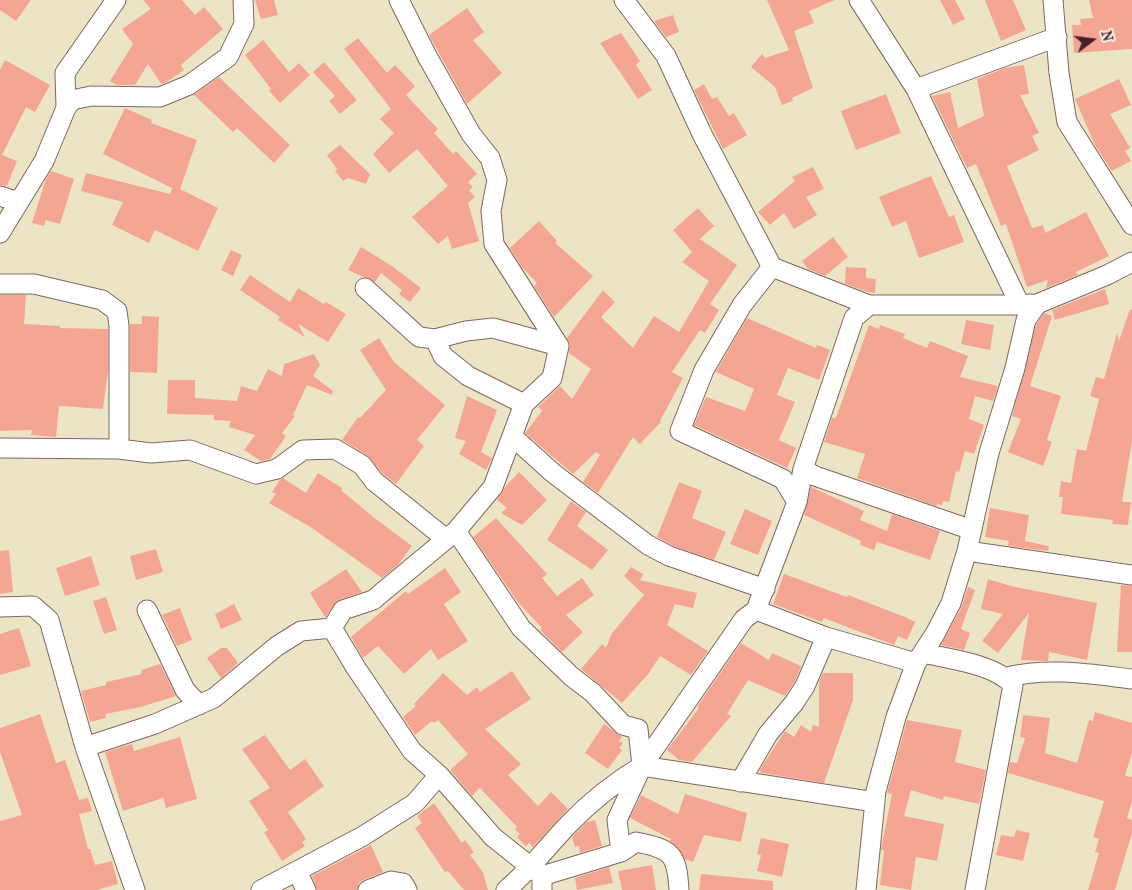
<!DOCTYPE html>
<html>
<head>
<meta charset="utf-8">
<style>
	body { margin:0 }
	#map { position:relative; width:1132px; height:890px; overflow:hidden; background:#ece5c5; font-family:"IM FELL French Canon",serif }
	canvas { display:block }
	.north { position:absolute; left:1067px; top:15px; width:50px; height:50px; -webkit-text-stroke:4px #fcf5e5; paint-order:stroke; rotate:75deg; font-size:14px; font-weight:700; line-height:20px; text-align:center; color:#4a1f2b }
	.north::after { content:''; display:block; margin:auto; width:18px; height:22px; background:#4a1f2b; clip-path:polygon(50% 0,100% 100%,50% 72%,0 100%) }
</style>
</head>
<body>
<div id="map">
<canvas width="1132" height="890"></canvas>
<div class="north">N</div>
</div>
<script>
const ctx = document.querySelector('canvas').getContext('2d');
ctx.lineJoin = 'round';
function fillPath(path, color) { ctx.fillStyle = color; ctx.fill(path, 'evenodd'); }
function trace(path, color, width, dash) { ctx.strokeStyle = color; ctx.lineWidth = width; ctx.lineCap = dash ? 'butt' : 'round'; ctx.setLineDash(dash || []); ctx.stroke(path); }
const building = new Path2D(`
	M0 0H31L16 21 0 10Z
	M143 0H182L195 15 204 7 223 29 181 65 184 70 165 83 161 84 148 64 135 85H117L110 81 133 44 122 29 151 9Z
	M255 0H274L278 15 261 19Z
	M767 0H835L809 11 814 23 794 31 813 88 792 98 793 101 782 105 775 87 751 67 762 54 765 58 789 50Z
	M940 0H955L965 19 953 25Z
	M985 0H1013L1026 30 1001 41Z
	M1089 0H1132V49L1074 53 1072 25H1081L1080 19 1093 18Z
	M467 8 484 32 473 40 502 73 467 104 429 35Z
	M673 15 679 32 666 37 654 21Z
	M621 33 640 61 636 65 652 90 638 99 600 43Z
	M358 38 387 73 395 65 415 86 406 95 438 129 434 133 453 154 456 151 477 174 468 182 473 187 469 190 475 197 468 203 479 241 452 249 448 236 438 244 412 217 448 186 417 149 389 173 373 154 394 133 380 119 391 109 344 49Z
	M263 40 289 72 299 63 310 75 280 103 269 91 271 89 245 55Z
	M5 60 50 85 35 112 26 107 2 155 17 161 7 186 0 185V70Z
	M324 62 357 100 340 114 329 101 335 96 313 72Z
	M1024 65 1029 94 1020 95 1039 133 1032 136 1039 150 1007 166 1032 228 1043 225 1045 233 1086 212 1109 256 1076 272 1078 275 1046 288 1048 280 1027 287 1006 224 1001 226 976 164 967 168 932 96 950 92 958 128 984 116 977 79 1005 68Z
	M219 77 290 145 274 163 237 128 233 132 194 95Z
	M1119 79 1131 105 1110 114 1130 148 1125 151 1131 161 1112 171 1095 145 1075 99Z
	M704 84 712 99 717 97 729 116 734 113 747 135 723 149 694 90Z
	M886 94 901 133 856 150 841 111Z
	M125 108 152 120 151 123 197 140 180 189 218 208 198 251 155 230 149 243 112 225 123 202 81 191 86 173 170 194 172 188 103 154Z
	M340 145 370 174 366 184 348 178 343 181 335 171 337 169 327 155Z
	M813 167 824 189 806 197 817 215 794 229 784 213 770 225 758 212 795 181 792 177Z
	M51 171 74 179 60 224 46 220 44 226 32 223 46 179Z
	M931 176 949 217 954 215 964 242 919 258 906 221 892 227 879 197Z
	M698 208 714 226 700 239 737 265 710 304 719 310 705 333 700 330 672 372 683 378 660 421 661 422 640 444 633 437 598 493 583 482 600 455 596 452 573 474 525 433 542 411 538 407 560 386 572 399 591 369 569 353 570 344 567 338 603 290 615 302 601 317 633 348 654 316 679 332 709 281 682 262 692 252 673 230Z
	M539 221 557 241 555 243 593 276 554 317 534 286 537 283 521 266 510 248Z
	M833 237 848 257 825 276 808 269 802 261Z
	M361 247 392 266 421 288 410 302 399 294 402 290 381 273 375 282 348 270Z
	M231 250 242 255 233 276 221 270Z
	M846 267 866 268V278L876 279 875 293 868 292 845 284Z
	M250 275 290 302 298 288 324 304 326 302 346 314 328 342 298 324 305 337 278 320 280 317 240 290Z
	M1105 289 1109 304 1055 320 1052 310Z
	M0 295H26L24 324 60 326V328L108 329V371L103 409 59 406 56 437 31 435 32 430 0 431Z
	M1130 309 1132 310V441L1122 502H1131L1128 525 1112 524 1113 520 1061 514 1063 497H1059L1061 481 1071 483 1077 449 1086 451 1099 399 1090 396 1096 377 1104 379 1117 333 1119 341Z
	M1044 313 1052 316 1030 386 1061 396 1047 440 1052 442 1043 466 1008 452 1021 419 1012 416 1036 325Z
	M142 316 159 317 157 373 130 372V324H142Z
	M747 318 816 348 817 345 830 350 819 380 788 368 777 395 795 402 779 440 796 448 787 468 694 425 706 397 745 411 754 389 716 372Z
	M966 320 994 325 990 350 961 344Z
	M869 325 879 329 880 325 894 330 905 334 903 338 927 348 930 341 968 356 960 377 998 386 993 401 975 396 969 419 984 425 974 454 965 451 959 472 956 471 949 502 943 501 942 505 937 504 936 506 857 478 865 454 824 442 832 418H836Z
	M379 338 394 362 445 405 417 440 424 446 396 484 382 473 368 456 342 440 358 417 360 418 386 390 360 350Z
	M314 354 320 365 313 376 333 391 332 395 307 385 293 415 295 416 282 433 286 436 270 459 261 461 244 450 255 435 229 427 231 421 214 420V415L167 414 168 380H195V398L237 401 241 386 257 391 268 369 282 376 284 364Z
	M467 396 497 410 481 452 492 458 486 470 459 454 466 441 455 438Z
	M519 472 547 500 522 525 501 513 507 508 497 500 506 486Z
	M318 473 342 488 341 490 377 520 412 546 398 565 382 578 312 528 269 503 276 494 272 492 280 480 283 478 306 493Z
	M679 482 702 491 692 518 726 532 714 560 673 546 657 537Z
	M811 487 864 511 860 520 887 531 892 514 940 531 930 560 877 542 874 550 860 545 861 541 804 515Z
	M571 501 586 512 577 526 608 550 592 570 547 540Z
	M990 508 1029 515 1025 541 1049 546 1048 551 1008 546 1009 541 985 537Z
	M745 509 772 521 758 555 730 544Z
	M496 518 547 574 542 578 557 596 582 578 594 595 566 615 583 632 562 652 540 630 542 628 517 601 473 537Z
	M156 549 163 572 136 580 130 556Z
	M9 550 13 592 0 594V551Z
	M91 556 100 585 65 596 56 568Z
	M631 567 643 574 640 580 697 593 693 608 675 604 667 625 708 651 691 675 660 656 649 673 622 703 581 669 602 644 606 648 612 633 644 595 624 576Z
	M445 568 461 592 444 604 468 641 438 660 431 649 404 674 378 646 363 658 351 637 406 591 408 594Z
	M346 569 362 592 339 600 325 617 310 593Z
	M784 574 847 597 848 595 905 617 915 622 907 640 898 636 894 645 824 618 822 622 773 604Z
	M988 579 1011 586 1097 603 1087 660 1049 652 1048 661 1021 660 1029 613 998 653 982 641 1003 614 981 609Z
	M1121 585 1132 586V652H1117Z
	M968 587 975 590 961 629 970 633 964 650 941 645 961 608Z
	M106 597 117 630 104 634 93 601Z
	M234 604 242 620 221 629 215 614Z
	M180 608 192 640 177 646 162 615Z
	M19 628 31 666 0 675V634Z
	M741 643 769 660 772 653 801 666 795 681 785 696 748 680 727 714 731 716 692 762 679 760 667 750 699 708 697 707Z
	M221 648H227L238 663 221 678 207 658Z
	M160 664 176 696 141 707 105 714 106 718 90 722 81 691 106 685V682L142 674 141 670Z
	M512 671 531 699 485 729 521 764 508 775 538 806 551 792 568 809 533 847 529 843 526 846 517 837 520 834 515 829 517 827 480 788 472 796 450 770 468 754 438 720 434 723 432 721 415 735 403 717 416 706 414 704 443 673 467 695 477 687 480 692Z
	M823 673H853V700L824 783 762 773 759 771 785 731 794 737 801 725 811 732 813 725 819 727V682Z
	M1095 712 1132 723V752L1125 776 1132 777V801L1127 818 1132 820V833L1115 890H1088L1099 853 1095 852 1099 839 1093 837 1104 801 1008 773 1010 762 1017 763 1025 738 1020 737 1023 715 1050 718 1045 753 1077 763 1089 720 1093 721Z
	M40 714 56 763 65 760 79 800 88 798 92 811 79 814 88 849H90L95 865 112 861 118 884 97 890H0V821L22 815 0 752V728Z
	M907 720 962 730 955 762 986 770 979 804 944 796 943 800 911 790 904 816 944 824 937 861 916 857 911 890 880 885 884 851 881 849 892 794 887 793Z
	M604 724 622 737 619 741 623 743 619 748 622 750 608 769 585 753Z
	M265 735 290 770 305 759 324 786 288 812 306 839 302 842 305 846 282 861 264 832 268 830 249 801 270 788 242 749Z
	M180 737 197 799 166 808 163 798 123 811 105 752 132 744 134 751Z
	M685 794 747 813 741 842 704 835 693 862 685 859 679 849 670 841 671 839 630 818 641 795 678 814Z
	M434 803 462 843 465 840 474 852 470 855 483 872 488 890H464L448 871 445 872 415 828 422 823 417 816Z
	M595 820 602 846 580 853 579 846 575 847 572 837 587 822Z
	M1016 830 1030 833 1023 861 996 855 1001 835 1014 837Z
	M761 838 789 844 782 877 757 871 761 855 757 854Z
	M371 845 383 872 363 880 359 883 357 890H317L312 876Z
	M652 865 656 890H622L618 871Z
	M609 867 613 883 577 890 575 878Z
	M701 874 773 881V890H699Z`);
const street = new Path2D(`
	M399 0 427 56 471 134 490 158 497 180 491 211 494 244 559 346 552 378 524 404 493 487 456 531 373 600 343 610 332 628 356 668 412 751 439 775 493 837 542 876V890
	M624 0 666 56 702 134 772 267 869 305H1020
	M859 0 916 89 1020 305 1031 304
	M1053 0 1059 73 1067 122 1132 225
	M916 89 1057 37
	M66 108 65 73 116 0
	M0 196 19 202
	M0 233 44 161 66 108 72 100 91 96 160 97 189 85 228 57 244 24 243 0
	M772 267 742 305 704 370 680 431 783 479 797 502
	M0 284H34L102 300 117 311 119 326V449
	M365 288 419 337 435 339 466 331 493 328 559 346
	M435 339 443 356 468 376 524 404
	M512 436 553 473 648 545 669 556 765 589
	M0 448 119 449 151 453 190 450 256 474 277 469 303 450 335 449 362 465 374 481 446 539
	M803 469 815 476 972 530
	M456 531 521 628 571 676 593 693 623 725 638 729 642 766
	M967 551 1132 575
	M0 607 33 606 49 620 85 747 135 890
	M147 610 185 690 199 705
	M756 610 826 637 916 663
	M923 653C949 659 995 664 1013 685L975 890
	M1007 677C1049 667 1090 674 1132 679
	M85 747 155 724 214 698 277 646 301 631 332 628
	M740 782 768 734 794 703 805 686 826 637
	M621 852 617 820 642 766 744 619 756 610 797 502 803 469 854 318 869 305
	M297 871 306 890
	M542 876 621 852 636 842C672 849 677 854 679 890
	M261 890 363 836 415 803 439 775
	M368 890 391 881 403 883 407 890
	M506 890C529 871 547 847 567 826 589 803 615 782 642 766L875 802
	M866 890 876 791 896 717 916 663 935 634 951 603 967 551 989 453 1015 368 1026 320 1037 304 1107 275 1132 262`);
fillPath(building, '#f5a693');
trace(street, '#836461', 21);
trace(street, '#fff', 19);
</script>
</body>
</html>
